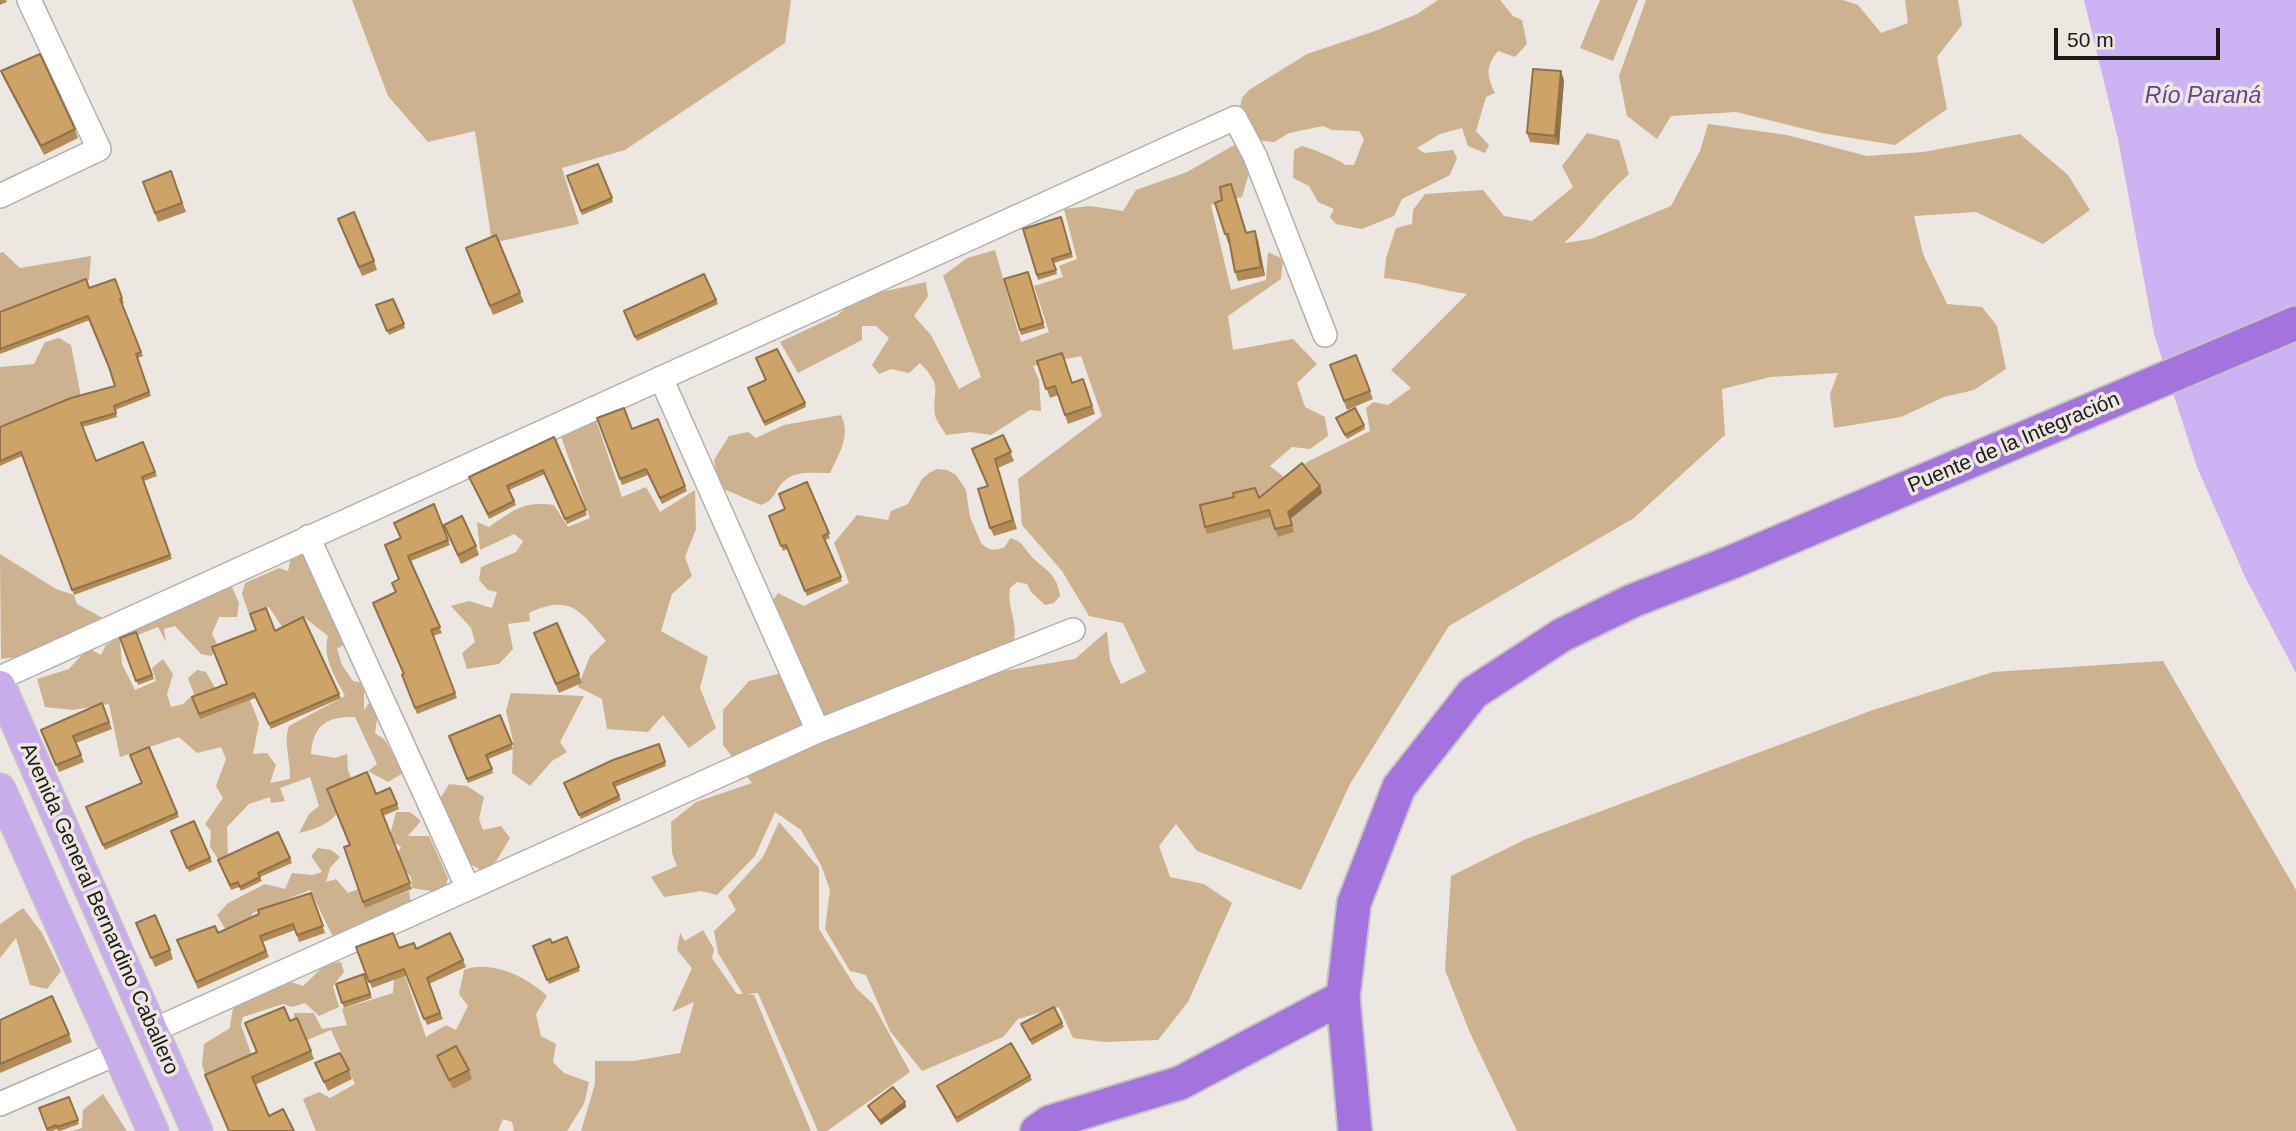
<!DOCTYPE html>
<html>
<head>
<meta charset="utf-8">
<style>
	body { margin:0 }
	#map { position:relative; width:2296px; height:1131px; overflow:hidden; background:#ece7e1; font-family:Arial,sans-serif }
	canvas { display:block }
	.scale { position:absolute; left:2054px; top:28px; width:166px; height:32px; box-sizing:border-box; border:4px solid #1c1b18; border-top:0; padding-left:9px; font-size:21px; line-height:24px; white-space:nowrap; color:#1c1b18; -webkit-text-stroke:5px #ece7e1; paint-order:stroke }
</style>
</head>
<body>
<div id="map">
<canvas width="2296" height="1131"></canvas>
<div class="scale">50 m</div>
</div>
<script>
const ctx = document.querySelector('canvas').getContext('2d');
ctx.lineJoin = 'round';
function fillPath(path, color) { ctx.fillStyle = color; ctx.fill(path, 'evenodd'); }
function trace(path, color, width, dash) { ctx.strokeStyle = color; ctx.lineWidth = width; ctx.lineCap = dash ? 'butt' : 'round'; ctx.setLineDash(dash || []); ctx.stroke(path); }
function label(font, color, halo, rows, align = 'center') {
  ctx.font = font + ' Arial,sans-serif'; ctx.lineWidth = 7; ctx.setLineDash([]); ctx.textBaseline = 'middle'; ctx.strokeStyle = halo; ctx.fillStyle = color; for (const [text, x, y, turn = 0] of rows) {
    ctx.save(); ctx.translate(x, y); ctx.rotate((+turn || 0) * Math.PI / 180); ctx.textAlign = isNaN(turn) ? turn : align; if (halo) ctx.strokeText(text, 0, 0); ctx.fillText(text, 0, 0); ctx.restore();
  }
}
const green = new Path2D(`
	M352 0H791L785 43 625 150 562 168 579 224 492 243 475 131 428 142 388 96Z
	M1438 0H1500L1513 16 1522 20 1527 44 1515 57 1498 51C1485 67 1487 76 1495 93L1486 97 1476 131 1489 145 1485 153 1468 146 1462 128 1440 134 1417 148 1424 153 1453 150 1457 158 1450 175 1402 199 1394 216 1362 229 1336 224 1330 217 1334 209 1318 202 1309 186 1293 178 1294 150 1302 146C1310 148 1341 160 1345 165H1354L1364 139 1359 131 1332 130 1323 126 1289 133 1274 142 1246 139 1238 116 1242 98 1249 90 1307 54 1375 31 1417 14Z
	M1600 0H1638L1613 61 1580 48Z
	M1646 0H1843L1858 5 1881 33 1908 23 1905 0H1958L1962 25 1937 57 1947 109 1895 145 1821 133 1736 112 1671 116 1657 139 1627 116 1619 76Z
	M1708 124 1787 135 1867 156 1923 152 2020 134 2068 175 2090 210 2043 244 1976 212 1914 216 1923 254 1947 304 1982 307 1997 326 2006 369 1974 390 1944 397 1901 417 1834 428 1830 394 1838 373 1770 377 1722 389 1725 435 1634 518 1449 626 1350 784 1301 890 1197 851 1176 824 1159 846 1170 877 1204 884 1232 903 1188 1002 1158 1040 1105 1042 1073 1038 1059 1007 1018 1019 1003 1037 922 1071 890 1031 866 975 850 971 825 929 830 890 821 865 801 830 775 812 755 856 717 895 701 891 664 897 651 877 677 866 672 853 671 822 696 802 752 783 723 745V710L749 681 786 672 770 605 778 593 804 606 849 583 834 543 857 515 888 520 891 511 908 504 922 479 929 473 937 469 947 470 956 475 966 490 970 517 981 543C989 551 995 551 1005 547L1010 538C1025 542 1024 550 1035 560 1048 571 1058 577 1060 596L1054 603 1045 605 1031 592 1027 584 1017 582 1010 588C1007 607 1018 623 1014 641 1012 651 1003 662 997 672L1075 659 1107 631 1110 660 1121 684 1146 672 1123 623 1089 616 1062 571 1022 525 1018 479 1102 416 1081 356 1033 366 1039 380 1041 411 1030 410 991 435 971 432 946 435C943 429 936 421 935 415 932 389 944 388 920 363L909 373 891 369 879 374 872 365 889 338 876 326H862V340L798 373 780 342 838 315 855 298 926 282 928 296 914 316 931 335 959 389 981 377 943 276 967 258 995 250 1021 342 1049 332 1034 286 1063 277 1059 266 1077 259 1064 209 1090 206 1123 211 1136 190 1187 172 1236 144 1249 173 1242 197 1211 205 1231 290 1266 280 1268 252 1283 259 1281 279 1228 316 1233 350 1293 339 1317 364 1297 383 1305 407 1325 417 1328 436 1310 449 1292 447 1270 466 1284 477 1309 461 1370 431 1366 408 1373 402 1388 405 1411 388 1391 370 1467 294C1440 290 1413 281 1384 278L1386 258 1396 228 1412 224 1413 210 1425 194 1483 190 1504 216 1532 221 1573 187 1562 166 1587 133 1619 140 1629 174C1604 195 1588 222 1564 243L1591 239 1671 206 1700 151Z
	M3 252 20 268 91 256 89 280 0 314V253Z
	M59 338 71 345 81 397 0 426V367L34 364 45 342Z
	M593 411 622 497 646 487 660 512 695 490 696 529 685 557 692 576 672 594 661 631 708 657 700 688 716 728 689 748 663 715 648 732 607 729 602 699 578 687 590 656 606 641C580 610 570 594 529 613L530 621 508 624 513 649 499 664 467 669 462 653 475 642 471 628 451 606 469 601 492 608 497 592 488 590 479 580 481 567 516 552 523 541 514 534 480 550 477 522 489 527C514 510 523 501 554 505L568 527 590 518 559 431H576Z
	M841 415C851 436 839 454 830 473 815 473 796 470 784 481 774 490 776 500 761 505L719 487 714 460 729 436 748 432 756 438 784 425Z
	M309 551 356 638 337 649 342 665 353 681 364 683V710L369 703 378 712 375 733 385 740 403 773 388 782 368 771 377 764 355 717C327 716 313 725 311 754L335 758 347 754 348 770 354 785C340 814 332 826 299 833L309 814 319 806 310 777 280 788 285 801 271 803 270 797 249 804 227 827 228 858 220 862 210 847 211 831 205 824 223 798 216 786 226 759 221 747 197 753 179 737 120 757 109 704 73 710 45 707 37 679 69 669 88 648 101 655 106 645 210 587H232L239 603 237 617H219L212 634 217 644 212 656 201 654 175 626 164 629 166 642 158 627 120 642 122 664 135 690 156 681 152 668 163 659 173 674 167 694 171 707 183 704 194 694 188 678 197 670 206 672 218 693 221 683 248 695 259 723 253 754 267 753 276 765 270 783 290 779C291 760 283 744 289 726L345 696C335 676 322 658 328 636L305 618 282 627 269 607 249 614 242 594 245 583 279 568 288 571 291 557Z
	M0 554 56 589 74 595 77 604 110 622 20 657 1 659Z
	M2163 661 2296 890V1131H1517L1470 1033 1445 970 1451 876 1526 839 1873 710 1993 672Z
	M511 693 584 696 560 742 567 752 552 761 530 786 512 773 513 741 506 711Z
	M449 784 467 786 484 797 479 819 483 830 501 826 510 838 497 860 483 871 468 863 438 802Z
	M396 812H410L421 821 408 836H429L448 878 444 893 412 888 411 877 394 859 401 847 389 839Z
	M779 822 819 868V929L856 988 873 1004 910 1072 827 1131H818L758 993 747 994 754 995 811 1131H581L595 1084V1061H633L680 1053 694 1002 672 1012 692 968 677 950 680 933 685 941 703 930 714 949 712 958 737 994H743L718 953 714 931 736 910 728 896 763 857Z
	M318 848 331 850 340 857 330 868 326 882 336 879 348 893 361 888 376 891 382 901 409 891 412 913 360 932 358 923 351 932H340L333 937 310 890 253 913 245 927 228 934 217 915 228 903 265 884 285 889 292 873 312 875 322 872 311 856Z
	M23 908 42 933 61 971 47 989 30 985 16 938 0 958V924Z
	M341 962 344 972 333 986 339 1007 319 1016 305 1003 292 1007 283 1004 243 1017 241 1025 253 1059 294 1026V1013H314L322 1029 347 1025 342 1009 393 993 394 980 388 968 403 970 426 1037 446 1025 456 1030 468 1006 459 994 464 970C490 959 528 977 547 996L536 1014 541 1036 556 1044 553 1062 564 1073 589 1082 584 1104 567 1131H514L512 1122 503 1119 498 1131H316L303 1099 319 1092 330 1098 355 1084 331 1030 208 1082 202 1065 204 1044 230 1028C235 977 259 971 303 986L326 964Z
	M103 1094 127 1131H71L82 1128 83 1110Z`);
const water = new Path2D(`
	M2084 0H2296V673L2245 577 2197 467 2154 334 2118 139Z`);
const minor = new Path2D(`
	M0 196 99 149 29 0
	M661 378 818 731
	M308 537 468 888
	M0 678 1235 118 1255 156 1325 335
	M154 1030 818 731 1073 630
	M0 1104 118 1053`);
const major = new Path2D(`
	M0 686 197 1131
	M0 789 153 1131`);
const highway = new Path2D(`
	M1037 1131 1050 1122 1180 1083 1343 997
	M1355 1131 1343 997 1354 903 1399 787 1473 693 1562 635 1632 601 1732 562 2296 323`);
const wall = new Path2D(`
	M0 0H6L7 2 0 5Z
	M1 71 75 129 78 138 44 155 4 79Z
	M1564 80 1559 145 1530 142 1527 133Z
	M598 164 613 202 582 215 567 176Z
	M171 171 186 212 158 222 143 182Z
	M1235 193 1247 233 1258 240 1265 276 1238 281 1235 272 1230 243H1228L1215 203 1222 200Z
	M1061 217 1073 257 1054 263 1057 274 1038 280 1023 229Z
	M338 219 374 261 377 270 362 276Z
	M469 257 520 293 524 302 493 315Z
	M1028 272 1045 328 1021 335 1004 279Z
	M704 274 718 304 637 341 624 311Z
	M115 279 124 303 121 304 143 356 138 358 151 396 115 410 117 417 83 427 96 461 143 442 157 476 144 481 172 559 74 595 22 456 0 466V427L115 386 110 369 90 320 0 354V312L89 288Z
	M393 299 405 328 389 335 376 305Z
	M1356 355 1373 399 1347 410 1330 365Z
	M1037 361 1072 383 1083 379 1095 414 1068 424 1058 395 1050 398Z
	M749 392 805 403 806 407 765 426Z
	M597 418 632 429 658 419 687 491 662 504 648 475 622 485Z
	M1336 418 1364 425 1365 429 1347 439Z
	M1003 435 1014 461 998 468 1017 529 994 536 990 528 988 486 972 449Z
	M554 437 587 515 567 524 545 474 509 490 516 505 489 519 469 477Z
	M807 482 830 538 825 540 842 581 807 596 787 549 783 551 769 516 785 509Z
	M1320 486 1322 493 1290 519 1294 532 1278 537 1271 517 1207 534 1205 527 1259 498Z
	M434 504 450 545 411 561 442 633 433 636 457 698 417 714 402 675 404 674 395 593 399 579 400 538Z
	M444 525 476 546 479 555 461 564Z
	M275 631 339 694 341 698 271 729 255 698 200 719 192 697 227 684Z
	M136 632 154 679 138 685 120 638Z
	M534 633 579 674 582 683 559 693Z
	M102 703 112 729 76 743 84 762 59 772 41 730Z
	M500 715 513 749 488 759 493 773 468 783 449 736Z
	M659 744 666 766 615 787 621 800 581 819 566 788Z
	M149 747 179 817 105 850 86 807 141 783Z
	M376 794 397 804 399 809 383 816 412 889 365 908 344 847 349 845Z
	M194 821 212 862 189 872 171 831Z
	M290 858 292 863 260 877 262 881 241 891 239 887 231 890 218 860Z
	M311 893 325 933 299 942 295 930 263 942 269 957 198 989 180 947 218 933Z
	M136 923 170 950 173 959 155 967Z
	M567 937 580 971 549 984 533 946 552 943Z
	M356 947 416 949 463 960 466 967 429 984 443 1019 427 1025 407 975 372 988Z
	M364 974 372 998 344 1008 336 984Z
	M0 1020 69 1034 72 1042 0 1073Z
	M290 1021 311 1051 314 1059 255 1085 269 1116 294 1131H229L205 1075 257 1052Z
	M1062 1023 1064 1027 1032 1045 1021 1024Z
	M437 1056 469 1070 472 1079 453 1089Z
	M315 1063 349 1070 352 1079 328 1091Z
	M1030 1076 1032 1080 957 1123 937 1086Z
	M69 1097 79 1124 60 1131H58L57 1129 53 1131H47L39 1108Z
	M905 1102 906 1107 881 1125 870 1110 868 1106Z`);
const shadedWall = new Path2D(`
	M1561 71 1564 80 1559 145 1555 136Z
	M1255 231 1258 240 1265 276 1261 267Z
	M1320 486 1322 493 1290 519 1294 532 1288 512Z
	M905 1102 906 1107 881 1125 880 1121Z`);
const building = new Path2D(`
	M40 54 75 129 41 146 1 71Z
	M1533 69 1561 71 1555 136 1527 133Z
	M598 164 612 198 581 211 567 176Z
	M171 171 182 203 155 213 143 182Z
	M1231 184 1246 233 1255 231 1261 267 1235 272 1228 234H1225L1215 203 1222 200 1220 187Z
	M354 212 374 261 359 267 338 219Z
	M1061 217 1071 253 1052 259 1056 270 1037 275 1023 229Z
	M496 235 520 293 490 306 466 248Z
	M1028 272 1043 323 1020 330 1004 279Z
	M704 274 716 300 635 337 624 311Z
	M86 279 89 288 115 279 122 298 120 299 141 352 136 354 149 392 114 406 116 413 81 423 96 461 143 442 155 472 142 477 170 555 72 590 21 452 0 461V427L71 398 115 386 109 367 88 316 0 349V312Z
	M393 299 404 324 387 331 376 305Z
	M777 349 805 403 764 422 748 388 766 380 756 358Z
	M1062 353 1072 383 1083 379 1092 406 1065 415 1055 386 1046 389 1037 361Z
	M1356 355 1370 391 1344 401 1330 365Z
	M624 408 632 429 658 419 685 486 660 498 646 469 620 479 597 418Z
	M1355 408 1364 425 1345 435 1336 418Z
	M1003 435 1011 452 995 459 1013 520 990 528 978 489 988 486 972 449Z
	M554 437 586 510 565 519 543 470 507 486 514 501 488 514 469 477Z
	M1302 463 1320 486 1288 512 1292 525 1275 529 1269 510 1205 527 1200 505 1234 497 1233 493 1255 488 1259 498Z
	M807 482 829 533 823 536 841 577 805 591 786 545 781 546 769 516 785 509 779 494Z
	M434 504 448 540 408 556 440 627 431 630 455 693 415 708 402 675 404 674 373 603 396 592 392 583 399 579 385 545 401 538 394 523Z
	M462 516 476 546 458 555 444 525Z
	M266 608 275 631 303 617 339 694 269 724 254 693 199 714 192 697 227 684 212 647 256 630 250 614Z
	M557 623 579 674 556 684 534 633Z
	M136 632 152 675 136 681 120 638Z
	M102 703 109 722 73 736 81 755 56 765 41 730Z
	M500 715 512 744 486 755 492 769 467 779 449 736Z
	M659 744 665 762 613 783 619 796 579 815 564 783 613 760Z
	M149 747 177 813 103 845 86 807 142 783 130 755Z
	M367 772 376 794 390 788 397 804 381 810 410 883 363 902 344 847 350 845 327 789Z
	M194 821 210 858 187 868 171 831Z
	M278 832 290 858 258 873 260 877 240 887 238 882 230 885 218 860Z
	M311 893 323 926 297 935 293 924 260 936 266 951 196 982 177 940 215 926 218 933 259 914 258 910Z
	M155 915 170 950 151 958 136 923Z
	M393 933 399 948 414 943 416 949 450 933 463 960 427 978 440 1013 424 1019 404 969 369 982 356 947Z
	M567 937 579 967 547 980 533 946 550 939 552 943Z
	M364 974 370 994 342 1003 336 984Z
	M52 996 69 1034 0 1064V1020Z
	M284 1007 290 1021 297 1018 311 1051 252 1077 269 1116 283 1109 294 1131H229L205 1075 257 1052 245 1023Z
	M1054 1007 1062 1023 1030 1040 1021 1024Z
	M1011 1043 1030 1076 956 1118 937 1086Z
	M456 1046 469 1070 449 1080 437 1056Z
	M340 1053 349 1070 324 1082 315 1063Z
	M893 1087 905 1102 880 1121 868 1106Z
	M69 1097 78 1120 57 1127 56 1125 47 1129 39 1108Z`);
const streetNames = [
	["Puente de la Integración",2014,443,-23],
	["Avenida General Bernardino Caballero",99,909,66]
];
const waterNames = [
	["Río Paraná",2203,97]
];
fillPath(green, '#ccb28f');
fillPath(water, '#cdb3f3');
trace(minor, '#b4afa9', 26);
trace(major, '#c4c4c3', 33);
trace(highway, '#c4c4c3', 37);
trace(minor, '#fff', 23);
trace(major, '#c8aceb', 30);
trace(highway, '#a474de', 33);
fillPath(wall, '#b18c59');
fillPath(shadedWall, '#907248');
fillPath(building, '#cea367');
trace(building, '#907248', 2);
label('21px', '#1c1b18', '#ece7e1', streetNames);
label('italic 23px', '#66438f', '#ece7e1', waterNames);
</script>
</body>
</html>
